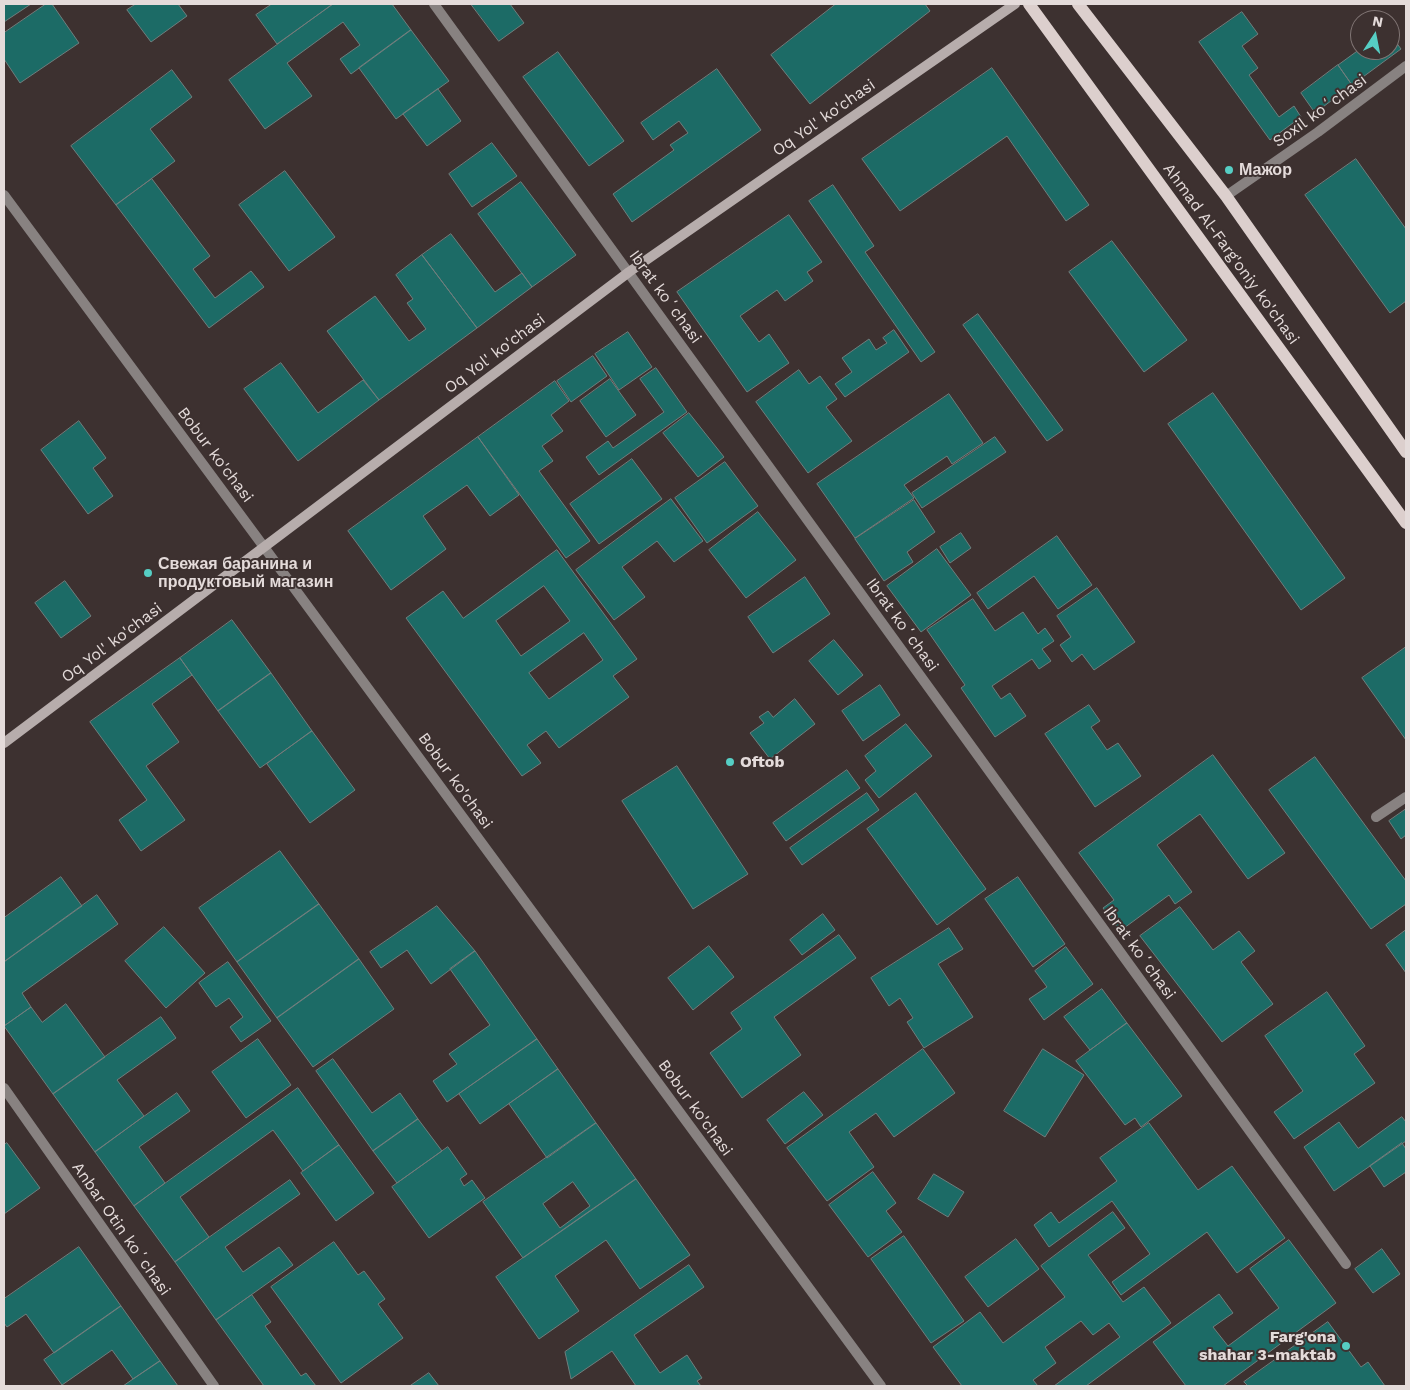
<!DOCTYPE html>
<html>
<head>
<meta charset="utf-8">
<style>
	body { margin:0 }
	#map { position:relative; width:1410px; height:1390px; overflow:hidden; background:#3d3130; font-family:"Work Sans",sans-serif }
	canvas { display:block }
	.frame { position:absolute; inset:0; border:5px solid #e4dbda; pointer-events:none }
	.north { position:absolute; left:1350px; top:10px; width:50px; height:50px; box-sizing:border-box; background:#3d3130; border:1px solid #807574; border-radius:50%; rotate:11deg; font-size:14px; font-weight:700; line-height:20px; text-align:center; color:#e4dbda }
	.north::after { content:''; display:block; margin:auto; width:18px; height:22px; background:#56cec4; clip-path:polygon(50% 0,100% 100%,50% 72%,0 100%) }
</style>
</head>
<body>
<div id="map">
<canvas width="1410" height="1390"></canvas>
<div class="frame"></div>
<div class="north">N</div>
</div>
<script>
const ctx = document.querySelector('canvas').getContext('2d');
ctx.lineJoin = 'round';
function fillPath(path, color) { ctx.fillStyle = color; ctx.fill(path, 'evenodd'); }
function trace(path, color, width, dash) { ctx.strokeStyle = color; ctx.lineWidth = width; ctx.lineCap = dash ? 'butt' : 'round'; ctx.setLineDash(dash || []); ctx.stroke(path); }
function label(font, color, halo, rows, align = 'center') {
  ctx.font = font + ' "Work Sans",sans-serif'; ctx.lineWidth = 4; ctx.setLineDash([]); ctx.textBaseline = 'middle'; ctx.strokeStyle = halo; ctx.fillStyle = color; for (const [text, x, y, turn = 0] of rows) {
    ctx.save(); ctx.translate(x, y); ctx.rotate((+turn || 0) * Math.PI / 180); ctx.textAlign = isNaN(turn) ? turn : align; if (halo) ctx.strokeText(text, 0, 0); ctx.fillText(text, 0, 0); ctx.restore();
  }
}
const building = new Path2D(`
	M4 4H31L4 22Z
	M46 4H52L79 43 20 83 4 59V33Z
	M136 4H178L187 16 151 42 127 10Z
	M272 4H333L277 44 256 15Z
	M333 4H392L411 30 351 74 340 59 360 45 343 22 287 63 312 96 265 129 229 80Z
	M471 4H510L524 23 499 41Z
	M836 4H925L930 11 810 104 771 55Z
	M1242 12 1258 34 1242 46 1258 68 1249 75 1279 117 1294 106 1301 117 1270 140 1199 42Z
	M411 30 449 81 396 119 359 68Z
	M1390 34 1401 49 1352 85 1338 65 1360 49V50H1390Z
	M558 52 624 141 589 166 523 77Z
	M1338 65 1352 85 1315 113 1301 93Z
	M992 68 1089 205 1066 221 1007 136 900 211 862 159Z
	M717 69 761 130 632 222 613 194 674 150 670 145 688 133 679 121 653 140 641 123Z
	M172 70 192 97 150 129 175 161 116 205 71 146Z
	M438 89 461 121 427 146 403 114Z
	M492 143 517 176 472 207 449 174Z
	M1356 159 1406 229V301L1390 313 1305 195Z
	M285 171 335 237 289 271 239 205Z
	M152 179 210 256 193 269 215 298 251 271 264 287 209 328 116 205Z
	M521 182 576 255 532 287 478 214Z
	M833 185 874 246 865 252 935 352 921 362 809 201Z
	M789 215 822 262 807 272 813 281 785 301 777 290 740 316 759 342 769 334 789 363 747 392 677 292Z
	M451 234 495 292 522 273 532 287 477 328 422 255Z
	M1112 241 1187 340 1144 372 1069 272Z
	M422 255 477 328 379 400 327 331 375 296 409 341 426 329 407 303 413 299 396 275Z
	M978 314 1063 430 1047 441 963 325Z
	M894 330 909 352 845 397 835 384 852 372 842 358 869 339 876 350 887 343 883 338Z
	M628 332 652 367 619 390 595 354Z
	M593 356 607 376 571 402 557 381Z
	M281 363 318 413 363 380 379 400 298 461 244 389Z
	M656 368 687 412 599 475 586 457 608 441 613 448 664 412 640 379Z
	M799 370 809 384 820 376 837 399 826 407 852 441 808 473 756 402Z
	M610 379 636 415 606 437 580 401Z
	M555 381 569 401 551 415 563 431 542 446 553 461 539 471 590 541 566 558 478 437Z
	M1213 393 1345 578 1301 610 1168 424Z
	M949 394 983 443 952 464 947 456 904 485 914 498 855 538 817 484Z
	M689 413 724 457 698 477 663 433Z
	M79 421 106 458 93 468 113 496 88 514 41 450Z
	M478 437 519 495 490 516 467 485 423 516 446 549 391 590 348 531Z
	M995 437 1006 452 922 508 912 493Z
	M632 459 662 499 599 544 570 504Z
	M725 462 758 506 707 543 675 498Z
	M671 499 703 541 674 562 657 541 622 567 645 597 614 620 576 570Z
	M914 500 935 532 907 552 913 562 884 581 855 539Z
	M758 512 796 560 746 598 709 550Z
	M961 533 971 548 950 563 940 547Z
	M1057 536 1092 585 1058 609 1034 576 988 609 977 593Z
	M937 549 971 595 921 632 887 586Z
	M557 550 637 659 613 676 629 697 559 748 546 731 527 745 541 763 522 776 406 618 443 591 463 618ZM544 586 570 621 521 656 496 621ZM584 633 603 660 549 699 529 673Z
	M805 577 830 614 773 653 748 617Z
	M65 581 91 616 61 638 35 603Z
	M1097 588 1135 642 1094 670 1082 654 1072 662 1060 645 1071 637 1057 616Z
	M973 599 995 631 1023 612 1038 634 1045 628 1054 641 1042 649 1051 661 1039 669 1032 659 992 686 1001 699 1010 693 1026 716 995 737 961 688 965 685 927 630Z
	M232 620 271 673 218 711 180 658Z
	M834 640 863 675 838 695 809 661Z
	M1406 647V740L1362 678Z
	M180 658 192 675 152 704 179 742 146 766 185 820 141 851 119 820 147 800 90 722Z
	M271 673 312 731 260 768 218 711Z
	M880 685 900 715 863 741 842 711Z
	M795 699 815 724 770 759 750 733 764 723 759 717 768 711 773 717Z
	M1089 705 1100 721 1091 727 1107 750 1118 743 1141 776 1095 807 1045 734Z
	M906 724 932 756 879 798 865 780 876 771 865 756Z
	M312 731 355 790 310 823 267 764Z
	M1213 755 1285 853 1248 879 1200 814 1157 845 1192 892 1175 904 1169 895 1120 931 1103 908 1114 900 1079 853Z
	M1315 757 1406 881V904L1371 929 1269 790Z
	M677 766 748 874 693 909 622 801Z
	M847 770 860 788 786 841 773 823Z
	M867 793 879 810 802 865 790 848Z
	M916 793 986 889 937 925 867 829Z
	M1406 809V835L1401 839 1389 821Z
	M280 851 319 904 237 962 199 908Z
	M61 877 82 906 4 962V918Z
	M1018 877 1065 944 1033 967 985 899Z
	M97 895 118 924 22 993 31 1007 4 1026V962Z
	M319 904 359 959 277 1018 237 962Z
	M437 906 475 951 431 984 407 950 381 968 370 952Z
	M1180 907 1213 950 1239 931 1255 951 1241 962 1273 1004 1222 1042 1140 936Z
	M823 914 835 930 802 955 790 940Z
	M164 927 205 973 166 1008 125 961Z
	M949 928 963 949 938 964 973 1017 924 1048 907 1022 913 1018 900 998 889 1006 871 978Z
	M1406 930V973L1386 945Z
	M839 935 856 958 774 1017 801 1055 742 1098 710 1053 742 1029 731 1013Z
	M709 946 734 977 693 1010 668 978Z
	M1066 947 1093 984 1044 1020 1029 999 1047 987 1035 971Z
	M475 951 537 1039 447 1102 433 1081 457 1064 449 1054 490 1025 450 969Z
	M359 959 394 1009 313 1067 277 1018Z
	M228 962 271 1021 241 1042 230 1027 243 1017 229 998 216 1007 199 983Z
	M1102 989 1127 1023 1090 1050 1064 1017Z
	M1327 992 1365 1046 1354 1054 1375 1083 1294 1139 1274 1112 1303 1091 1265 1036Z
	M66 1004 105 1057 53 1094 4 1026 31 1007 42 1022Z
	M161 1017 176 1038 117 1080 144 1116 95 1152 53 1094Z
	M1127 1023 1182 1096 1141 1127 1135 1118 1125 1125 1076 1061Z
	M258 1039 291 1085 246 1118 212 1072Z
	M537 1039 558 1069 480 1124 459 1094Z
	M923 1049 955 1093 894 1137 876 1113 849 1132 874 1167 827 1201 787 1148Z
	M1043 1049 1084 1075 1045 1137 1004 1111Z
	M333 1059 372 1113 400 1093 418 1119 373 1151 316 1071Z
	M558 1069 596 1123 547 1158 509 1104Z
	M298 1088 339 1145 303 1171 273 1130 180 1197 209 1237 175 1262 134 1206Z
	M804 1092 823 1115 785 1144 767 1120Z
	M177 1093 190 1111 139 1147 165 1183 134 1206 95 1152Z
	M1402 1117 1406 1122V1141L1334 1191 1304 1147 1339 1122 1358 1148Z
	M418 1119 442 1151 397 1183 373 1151Z
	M596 1123 636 1179 523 1258 483 1202ZM573 1182 590 1206 560 1228 543 1204Z
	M1149 1123 1198 1190 1232 1166 1285 1238 1237 1273 1207 1232 1121 1295 1112 1282 1150 1254 1112 1201 1049 1247 1034 1225 1051 1212 1059 1223 1117 1181 1100 1158Z
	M7 1143 40 1188 4 1214V1145Z
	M1402 1143 1406 1149V1172L1384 1187 1370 1166Z
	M339 1145 374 1193 336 1221 301 1173Z
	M448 1147 467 1174 460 1179 464 1186 472 1180 485 1198 429 1238 392 1187Z
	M873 1172 896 1203 886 1211 902 1232 868 1257 829 1205Z
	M934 1174 964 1192 948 1217 918 1199Z
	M636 1179 690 1255 640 1289 606 1240 555 1276 579 1311 539 1339 496 1277Z
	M290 1180 300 1194 225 1247 243 1272 279 1247 293 1265 216 1320 175 1262Z
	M1113 1212 1125 1228 1088 1255 1123 1302 1144 1287 1171 1323 1086 1386H1054L1120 1337 1109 1323 1093 1335 1081 1321 1045 1347 1056 1363 1033 1380 1038 1386H962L933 1347 980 1312 1003 1343 1065 1297 1041 1266Z
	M904 1236 964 1321 931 1343 871 1259Z
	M1016 1239 1039 1269 988 1307 965 1277Z
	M1289 1240 1336 1303 1223 1386H1186L1153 1342 1219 1294 1233 1313 1213 1327 1228 1346 1279 1308 1250 1269Z
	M334 1242 358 1275 364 1271 385 1299 378 1304 403 1338 341 1383 271 1287Z
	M79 1247 121 1306 54 1353 26 1314 7 1327 4 1323V1299Z
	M1382 1249 1400 1274 1373 1293 1355 1269Z
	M689 1265 704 1287 634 1335 660 1373 687 1355 702 1378 697 1381 701 1386H636L612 1351 571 1379 565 1352Z
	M252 1295 271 1322 265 1326 301 1376 306 1373 316 1386H264L216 1320Z
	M121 1306 160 1361 133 1379 112 1350 62 1385 44 1360Z
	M1328 1322 1361 1367 1368 1362 1385 1386H1248L1244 1382Z
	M160 1361 178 1386H123L133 1379Z
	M429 1373 439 1386H410Z`);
const lane = new Path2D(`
	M1376 817 1406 797`);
const street = new Path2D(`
	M434 4 1346 1264
	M4 195 264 547 881 1386
	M1226 196 1318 132 1406 66
	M4 1088 214 1386`);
const secondary = new Path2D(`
	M4 743 629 272 1015 4`);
const primary = new Path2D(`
	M1029 4 1406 523
	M1078 4 1226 196 1406 452`);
const markers = [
	[1229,170,5,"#56cec4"],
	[148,573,5,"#56cec4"],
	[730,762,5,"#56cec4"],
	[1346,1346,5,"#56cec4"]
];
const streetNames = [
	["Soxil koʻchasi",1320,111,-36],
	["Oq Yol' ko'chasi",824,118,-35],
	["Ahmad Al-Farg'oniy ko'chasi",1231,254,54],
	["Ibrat koʻchasi",665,297,54],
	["Oq Yol' ko'chasi",495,354,-37],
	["Bobur ko'chasi",215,455,53],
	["Ibrat koʻchasi",902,625,54],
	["Oq Yol' ko'chasi",112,643,-37],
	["Bobur ko'chasi",455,781,54],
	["Ibrat koʻchasi",1139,953,54],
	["Bobur ko'chasi",695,1108,54],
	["Anbar Otin koʻchasi",121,1229,55]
];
const poiNames = [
	["Мажор",1239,170],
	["Свежая баранина и",158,564],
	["продуктовый магазин",158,582],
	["Oftob",740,762],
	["Farg'ona",1336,1337,"right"],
	["shahar 3-maktab",1336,1355,"right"]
];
fillPath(building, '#1c6b66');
trace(building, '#6f7e7d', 1);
trace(lane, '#888281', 10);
trace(street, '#888281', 10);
trace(secondary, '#b7adac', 10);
trace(primary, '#dccfcd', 12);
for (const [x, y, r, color] of markers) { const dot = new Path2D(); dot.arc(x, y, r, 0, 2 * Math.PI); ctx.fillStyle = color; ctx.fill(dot); trace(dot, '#3d3130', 2); }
label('16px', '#e4dbda', '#3d3130', streetNames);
label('bold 16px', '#e4dbda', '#3d3130', poiNames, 'left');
</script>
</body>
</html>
